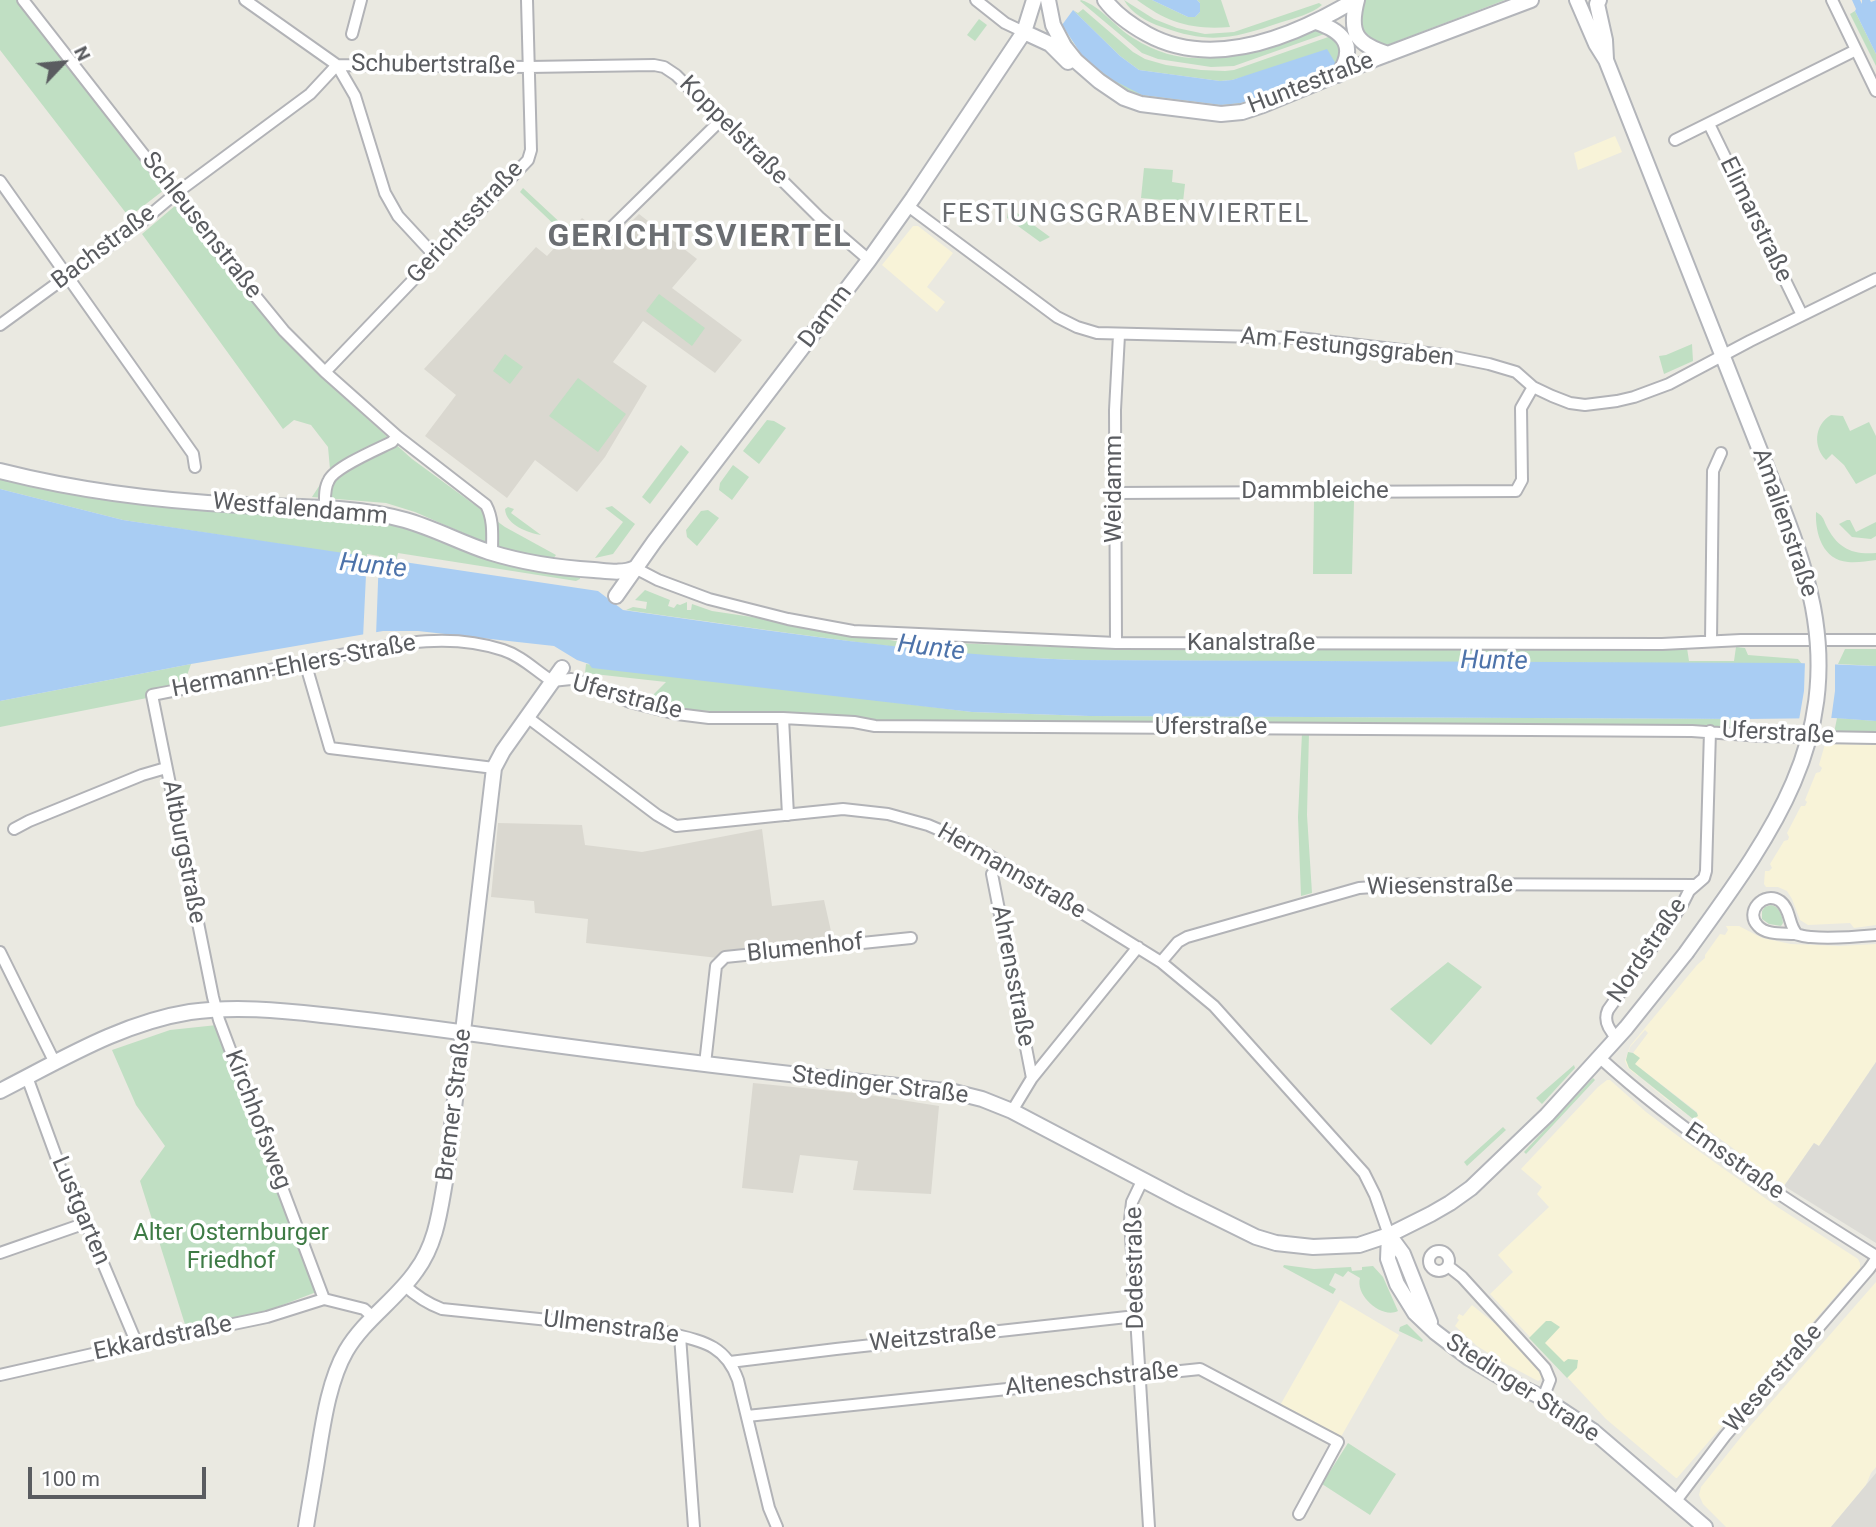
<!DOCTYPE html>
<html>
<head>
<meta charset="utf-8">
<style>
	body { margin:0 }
	#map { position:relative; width:1876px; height:1527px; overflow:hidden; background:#eae9e1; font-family:Roboto,sans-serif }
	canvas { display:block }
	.north { position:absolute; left:28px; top:28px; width:70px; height:70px; -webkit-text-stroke:5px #fff; paint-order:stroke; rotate:64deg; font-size:19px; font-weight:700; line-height:28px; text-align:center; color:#5a5c60 }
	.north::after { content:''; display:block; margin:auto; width:24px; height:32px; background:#5a5c60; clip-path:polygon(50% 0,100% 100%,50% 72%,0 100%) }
	.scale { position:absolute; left:28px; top:1467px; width:178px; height:32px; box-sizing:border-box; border:4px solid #5a5c60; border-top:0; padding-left:9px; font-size:21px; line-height:24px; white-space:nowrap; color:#5a5c60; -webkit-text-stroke:5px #fff; paint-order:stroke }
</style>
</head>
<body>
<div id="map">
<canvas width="1876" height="1527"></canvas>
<div class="north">N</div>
<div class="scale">100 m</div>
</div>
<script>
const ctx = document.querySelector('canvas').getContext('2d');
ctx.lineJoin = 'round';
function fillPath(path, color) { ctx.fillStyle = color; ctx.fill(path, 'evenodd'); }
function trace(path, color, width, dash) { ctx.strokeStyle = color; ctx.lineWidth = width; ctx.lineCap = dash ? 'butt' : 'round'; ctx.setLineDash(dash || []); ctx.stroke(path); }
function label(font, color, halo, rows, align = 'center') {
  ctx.font = font + ' Roboto,sans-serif'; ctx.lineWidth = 7; ctx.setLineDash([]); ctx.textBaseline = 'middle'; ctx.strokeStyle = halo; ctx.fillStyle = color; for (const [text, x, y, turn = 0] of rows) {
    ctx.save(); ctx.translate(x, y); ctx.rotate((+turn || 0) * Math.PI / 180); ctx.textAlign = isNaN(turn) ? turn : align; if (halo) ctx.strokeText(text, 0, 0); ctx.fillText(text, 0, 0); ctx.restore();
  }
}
const commercial = new Path2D(`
	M1615 136 1622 152 1578 170 1574 153Z
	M913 226H918L953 253 927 287 945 302 937 312 882 265Z
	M1825 744 1876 745V925L1854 928 1850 923 1808 925 1800 920 1792 899 1787 891 1778 887H1766L1764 884 1765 871H1769L1772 868 1770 864 1784 841 1788 840 1789 837 1787 833 1801 806H1805L1807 802 1805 800 1816 773 1820 772 1822 768 1819 765Z
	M1726 926H1739L1762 938 1791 944 1839 946 1876 944V1062L1819 1146 1814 1143 1784 1186 1666 1099 1628 1068 1625 1061 1630 1046 1697 965 1705 958V955L1720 934 1725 935 1728 930ZM1645 1030 1648 1033 1633 1053 1639 1058 1635 1064 1697 1112 1696 1118 1693 1119 1639 1077 1626 1060 1630 1047Z
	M1607 1080H1610L1646 1112 1686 1142 1779 1208 1858 1259 1860 1263V1268L1677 1478H1676L1606 1419 1490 1294 1513 1272 1498 1255 1549 1207 1537 1194 1542 1187 1521 1169 1598 1087Z
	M1876 1282V1467L1871 1473 1866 1485 1831 1527H1726L1703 1504 1699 1495 1701 1487 1745 1432Z
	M1340 1300 1399 1335 1338 1442 1278 1409Z
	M1472 1305 1499 1327 1542 1374 1540 1380 1538 1381 1506 1364 1477 1346 1455 1326 1459 1320 1457 1318 1459 1314 1463 1316Z`);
const industrial = new Path2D(`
	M1876 1062V1243L1784 1186 1814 1143 1819 1146Z
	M1876 1473V1527H1831Z`);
const education = new Path2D(`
	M639 214 697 259 672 288 742 340 715 373 643 321 613 362 647 386 605 457 577 492 535 460 507 498 425 436 456 395 424 369 536 247 547 256 582 218 612 241Z
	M498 823 582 825 585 845 642 852 762 829 772 906 824 900 833 940 718 958 586 943 588 919 535 913 534 901 491 897Z
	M753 1083 863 1094 939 1106 931 1194 853 1190 858 1161 800 1155 793 1193 742 1188Z`);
const green = new Path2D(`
	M0 0H16L164 190 129 217 0 50Z
	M1081 0C1101 6 1115 27 1133 38 1179 68 1225 60 1274 44 1290 39 1305 34 1320 27L1330 32 1234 66 1211 67 1158 59 1142 53 1080 1Z
	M1124 0 1154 19 1177 28 1205 34 1234 32 1319 3 1322 5C1311 14 1295 18 1282 22 1235 38 1211 45 1162 27 1147 22 1131 13 1124 0Z
	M1137 0H1152L1188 17H1195L1200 12V3L1197 0H1221L1230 27C1192 30 1168 23 1137 0Z
	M1366 0H1505L1382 47 1370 44 1359 28 1363 2Z
	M1083 9 1133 52 1145 59 1166 65 1201 70 1225 71 1234 70 1334 35 1342 49 1335 69 1241 107 1225 108 1147 98 1120 90 1089 69 1059 28 1062 25 1078 51 1142 95 1221 105 1241 103 1253 100 1254 74 1232 80 1220 81 1139 70 1120 56 1073 10 1078 13Z
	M1855 11 1876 54V66L1850 14Z
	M979 19 987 25 975 41 967 35Z
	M1144 168 1173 170 1172 182 1185 184 1183 202 1141 198Z
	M523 188 566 228 574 220 577 223 560 241 557 238 562 232 520 192Z
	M176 205 284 339 330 385 412 459 505 527 556 555 553 559 511 551 477 539 415 512 386 503 312 497 330 469 328 447 311 425 294 420 283 429 142 234Z
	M1009 207 1050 237 1040 242 1007 218Z
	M659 294 705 328 692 346 646 311Z
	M1692 344 1693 361 1664 374 1659 356 1666 355Z
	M505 354 523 367 510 384 493 371Z
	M578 378 626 414 598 452 549 416Z
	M1831 415 1843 416 1850 431 1869 422 1876 436V474L1856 484 1844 465 1832 454 1826 460C1813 447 1814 425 1831 415Z
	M767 420 774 421 786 428 759 464 743 451Z
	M681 445 689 452 650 504 642 497Z
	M733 465 749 477 732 500 719 490 720 483Z
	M0 476 110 500 379 520 407 526 515 567 580 574V579L576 581 398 553 396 561 364 557 123 520 0 489Z
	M1314 500 1354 501 1352 574H1313Z
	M612 506 635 524 613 554 595 558 623 522 605 508Z
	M508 507 514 509 511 513 541 535C528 533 506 525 505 509Z
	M708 510 719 518 697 546 687 537 686 530 701 511Z
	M1816 512C1823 516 1823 518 1826 525 1837 548 1852 555 1876 553V560C1867 561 1857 563 1848 562 1823 560 1815 534 1816 512Z
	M1847 520H1850L1856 532 1876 522V536L1871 539 1852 537 1839 524Z
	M645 590 670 600 668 606 674 608 677 604 680 605 687 602V610H691L692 604 712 611 832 629 895 641 1115 649 1633 650 1687 648 1689 661H1734L1736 647 1745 648 1748 655 1798 659 1802 664 1076 660C1032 658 987 657 943 652 837 641 732 625 626 610L633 607 646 609 647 602 635 600Z
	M1845 649H1876V666L1838 664Z
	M191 664 186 678 152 697 0 727V701Z
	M586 664 972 712 1089 716 1745 719 1734 731 875 721 855 718 670 709 645 703 666 682 585 673Z
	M1837 718 1876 721V733H1834Z
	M1302 733H1309L1307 815 1312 893 1301 896 1298 817Z
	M1771 905C1780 907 1782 915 1783 923L1781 926 1769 924 1762 919V911L1765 907Z
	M1448 962 1482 987 1431 1045 1390 1009Z
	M217 1025 319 1291 264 1312 188 1334 140 1181 165 1146 136 1105 112 1050 170 1030Z
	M1628 1052 1633 1053 1640 1058 1635 1064 1697 1113 1698 1116 1693 1119 1629 1068 1626 1060Z
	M1574 1065 1575 1068 1542 1104 1536 1098Z
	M1593 1078 1595 1080 1526 1154 1524 1152Z
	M1503 1127 1506 1130 1467 1166 1464 1162Z
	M1284 1265 1314 1269 1351 1267 1352 1271 1362 1270V1267L1373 1266 1383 1277 1398 1311C1382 1319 1355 1296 1360 1278L1348 1271 1343 1277 1335 1273 1329 1285 1336 1289 1333 1294 1283 1267Z
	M1546 1321H1551L1560 1327 1545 1343 1564 1362 1568 1359 1578 1360 1577 1368 1567 1378 1529 1338Z
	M1407 1324 1423 1340 1422 1342 1399 1331 1400 1327Z
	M1348 1443 1396 1474 1370 1515 1322 1484Z`);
const water = new Path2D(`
	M1152 0H1197L1200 3V12L1195 17H1188Z
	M1852 0H1860L1862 4V0H1870L1871 2 1876 0V54L1855 11 1856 9Z
	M1073 10 1120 56 1139 70 1220 81 1232 80 1327 49 1336 64 1267 94 1241 103 1221 105 1142 95 1113 80 1085 60 1062 25Z
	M0 489 123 520 598 591 623 610C774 631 924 655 1076 660L1797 663 1876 666V721L1834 718 1745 719 1089 716 972 712 592 668 589 664 577 660 554 646 418 631H383L191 664 0 701Z`);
const pier = new Path2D(`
	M367 554 379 556 376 636 363 638Z
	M1805 661H1835V691L1831 720 1834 722H1793L1799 720 1804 691Z`);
const street = new Path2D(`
	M23 0 230 265 284 331 325 372 397 436 486 505C494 520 492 536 492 553
	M245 0 337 65 355 96 385 193 398 216 435 256
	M976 0 1005 23 1024 32
	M1832 0 1876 91
	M352 34 361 0
	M337 65 529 67 654 65 664 67 676 75 819 217 869 260
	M1709 124 1802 315
	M1675 140 1856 50
	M0 181 193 454 195 467
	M908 206 1057 317 1077 327 1097 333 1299 338 1444 355 1489 364 1516 372 1533 387 1552 396 1570 403 1585 405 1617 401 1634 397 1669 384 1750 341 1876 279
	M609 230 722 119
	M0 325 144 220 175 194 310 94 337 65
	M325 372 528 160 531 150 527 0
	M1115 493 1516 491 1522 480 1521 408 1533 387
	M325 508C325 499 324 488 329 480 335 467 378 449 392 442L397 436
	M635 568 658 580 709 599 788 619 853 631 1116 643 1662 644 1741 640H1876
	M1711 641 1713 471 1721 453
	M1116 643 1115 410 1119 335
	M305 662 330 748 494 768
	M527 717 657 815 676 826 843 809 888 814 928 825 956 837 990 856 1161 962 1214 1006 1364 1173 1375 1195 1389 1235
	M783 718 788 815
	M14 829 29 821 142 775 166 768
	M992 874 1032 1078
	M1797 934C1788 925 1791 909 1780 901 1764 890 1744 912 1758 926 1766 935 1783 933 1795 934 1800 935 1805 937 1811 937 1833 939 1854 937 1876 935
	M0 952 55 1063
	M1161 962 1178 942 1187 937 1359 888 1416 884 1694 885
	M1617 1038C1609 1030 1603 1021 1608 1010L1682 905 1689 891 1704 878 1706 871 1710 731
	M1599 1057C1684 1134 1780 1196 1876 1256
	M705 1064 716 966 725 957 911 938
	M27 1077 64 1178 74 1189 86 1223 137 1344
	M1012 1111 1032 1078 1138 947
	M1143 1179 1132 1202 1130 1220 1149 1527
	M1429 1261a10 10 0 1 1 20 0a10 10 0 1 1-20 0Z
	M0 1253 86 1223
	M1448 1266 1462 1277 1545 1368 1550 1380 1543 1398
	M404 1285C416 1296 426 1303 442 1309L665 1332C700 1341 725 1343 738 1380L769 1508 777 1527
	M324 1299 219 1020 213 997 152 695C213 684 273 668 335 656 391 645 446 631 503 650 522 656 536 671 552 681L571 679 580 681 630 702 677 714 709 718H783L854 722 875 726 1692 731 1761 736 1876 738
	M324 1299 364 1309 373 1317
	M680 1336 694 1527
	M730 1362 836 1349 1136 1316
	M0 1375 137 1344 267 1317 324 1299
	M747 1416 1200 1369 1338 1442 1299 1514
	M1675 1502 1725 1436 1869 1269 1876 1259`);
const secondary = new Path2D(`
	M1048 0 1053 25 1064 46 1076 61 1099 81 1124 98 1141 104 1221 114 1242 112 1263 105 1377 58 1531 0
	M1105 0C1116 15 1131 25 1147 34 1214 71 1295 36 1355 0
	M1357 0C1348 34 1357 44 1388 54
	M1577 0 1596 44 1606 60 1770 476
	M1599 0 1597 4 1605 40 1606 59
	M1316 22C1345 32 1357 47 1338 75
	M1024 32 1050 44 1068 62
	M0 471C79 491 160 501 241 505 296 508 352 505 405 520 434 528 461 543 489 552 521 562 560 568 594 570 607 571 623 574 635 568
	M616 596 654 542 869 260 913 198 1024 32 1034 0
	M0 1091C61 1060 121 1023 190 1012 234 1006 279 1010 322 1015 381 1021 438 1029 496 1037 648 1058 801 1076 954 1092L982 1099 1012 1111 1181 1200 1256 1237 1276 1243 1313 1247 1359 1245 1389 1235 1431 1214 1450 1203 1471 1188 1547 1115 1626 1028 1686 953
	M1389 1235 1388 1259 1397 1284 1415 1313 1435 1332 1469 1358 1506 1380 1543 1398 1593 1431 1705 1527
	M1389 1235 1403 1254 1430 1322
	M306 1527C310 1501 315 1475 319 1448 324 1417 330 1379 346 1351 364 1320 396 1300 416 1271 437 1243 440 1209 446 1176L494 768 503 751 562 668`);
const secondaryBridge = new Path2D(`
	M1686 953C1764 844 1840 750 1813 607 1804 561 1787 519 1770 476`);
const streetNames = [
	["Schubertstraße",433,66,1],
	["Huntestraße",1311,84,-21],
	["Koppelstraße",733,131,45],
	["Elimarstraße",1755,220,64],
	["Gerichtsstraße",466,223,-47],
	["Schleusenstraße",201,226,52],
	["Bachstraße",104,248,-37],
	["Damm",826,317,-53],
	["Am Festungsgraben",1347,348,6],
	["Weidamm",1115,489,-90],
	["Dammbleiche",1315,492],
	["Westfalendamm",300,510,5],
	["Amalienstraße",1784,523,71],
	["Kanalstraße",1251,644],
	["Hermann-Ehlers-Straße",294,667,-11],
	["Uferstraße",627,698,15],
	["Uferstraße",1211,728],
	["Uferstraße",1778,734,3],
	["Altburgstraße",183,852,79],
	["Hermannstraße",1011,872,30],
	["Wiesenstraße",1440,887,-1],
	["Blumenhof",805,949,-6],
	["Nordstraße",1648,951,-56],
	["Ahrensstraße",1012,976,79],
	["Stedinger Straße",880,1086,7],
	["Bremer Straße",455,1105,-83],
	["Kirchhofsweg",257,1120,69],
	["Emsstraße",1734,1162,35],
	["Lustgarten",80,1211,67],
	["Dedestraße",1136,1268,-91],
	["Ulmenstraße",611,1328,7],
	["Weitzstraße",933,1338,-6],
	["Ekkardstraße",163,1339,-12],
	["Weserstraße",1774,1379,-49],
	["Alteneschstraße",1092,1380,-6],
	["Stedinger Straße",1522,1389,33]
];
const parkNames = [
	["Alter Osternburger",231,1234],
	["Friedhof",231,1262]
];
const neighbourhoodNames = [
	["FESTUNGSGRABENVIERTEL",1126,215]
];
const waterNames = [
	["Hunte",373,567,6],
	["Hunte",931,649,7],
	["Hunte",1494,662,1]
];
const districtNames = [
	["GERICHTSVIERTEL",700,238]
];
fillPath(commercial, '#f8f3d8');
fillPath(industrial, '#dcdbd6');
fillPath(education, '#dad8d0');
fillPath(green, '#c0dfc3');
fillPath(water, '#a9cdf3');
fillPath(pier, '#eae9e1');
trace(street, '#b2b3b7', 14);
trace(secondary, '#b3b5ba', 18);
trace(street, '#fff', 10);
trace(secondary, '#fff', 14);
trace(secondaryBridge, '#b3b5ba', 18, []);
trace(secondaryBridge, '#fff', 14);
label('24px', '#5a5c60', '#fff', streetNames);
label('24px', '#3e7b45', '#fff', parkNames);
ctx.letterSpacing = '2px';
label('26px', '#6b6e72', '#fff', neighbourhoodNames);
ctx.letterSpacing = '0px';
label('italic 26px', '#4d73aa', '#fff', waterNames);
ctx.letterSpacing = '2px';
label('bold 32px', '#6b6e72', '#fff', districtNames);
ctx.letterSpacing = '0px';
</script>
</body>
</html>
